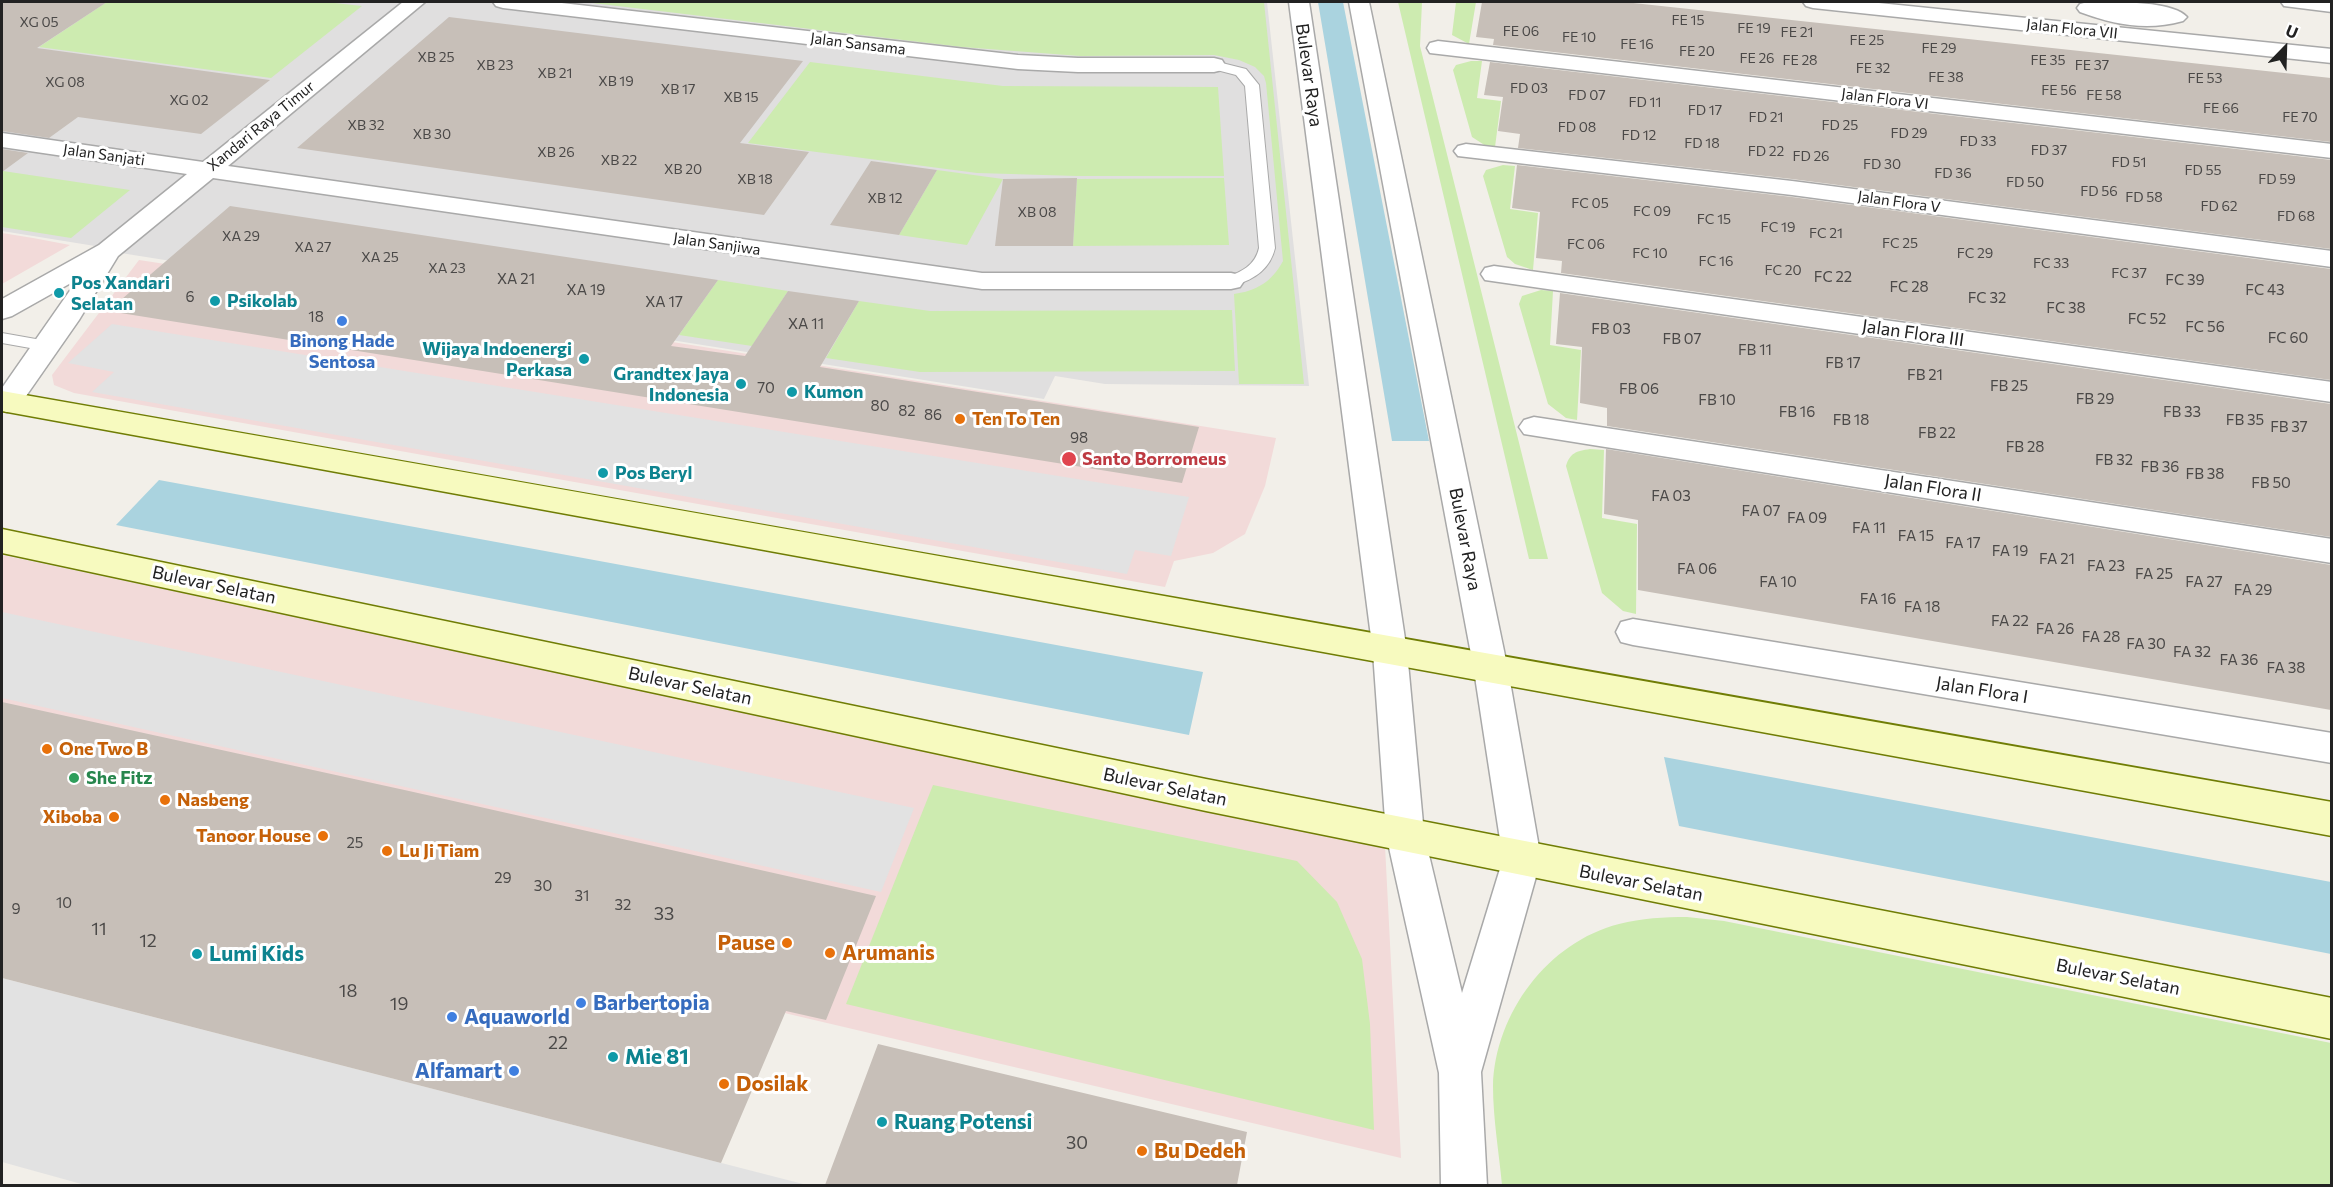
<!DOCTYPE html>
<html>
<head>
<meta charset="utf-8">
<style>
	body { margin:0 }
	#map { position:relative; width:2333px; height:1187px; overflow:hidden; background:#f2efe9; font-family:Commissioner,sans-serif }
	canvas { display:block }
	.frame { position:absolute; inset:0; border:3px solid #222; pointer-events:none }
	.north { position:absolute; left:2255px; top:18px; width:60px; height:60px; -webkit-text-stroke:4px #fff; paint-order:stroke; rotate:23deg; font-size:16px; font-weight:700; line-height:24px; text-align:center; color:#222 }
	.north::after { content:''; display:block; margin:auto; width:21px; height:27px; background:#222; clip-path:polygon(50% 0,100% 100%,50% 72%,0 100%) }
</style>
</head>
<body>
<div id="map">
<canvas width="2333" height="1187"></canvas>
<div class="frame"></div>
<div class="north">U</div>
</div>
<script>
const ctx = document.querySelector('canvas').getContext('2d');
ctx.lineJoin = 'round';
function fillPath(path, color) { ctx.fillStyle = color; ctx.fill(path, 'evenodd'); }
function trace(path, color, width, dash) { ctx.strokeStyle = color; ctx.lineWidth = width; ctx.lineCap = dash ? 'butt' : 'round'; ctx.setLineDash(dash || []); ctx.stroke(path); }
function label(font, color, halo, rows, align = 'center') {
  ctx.font = font + ' Commissioner,sans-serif'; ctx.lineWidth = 6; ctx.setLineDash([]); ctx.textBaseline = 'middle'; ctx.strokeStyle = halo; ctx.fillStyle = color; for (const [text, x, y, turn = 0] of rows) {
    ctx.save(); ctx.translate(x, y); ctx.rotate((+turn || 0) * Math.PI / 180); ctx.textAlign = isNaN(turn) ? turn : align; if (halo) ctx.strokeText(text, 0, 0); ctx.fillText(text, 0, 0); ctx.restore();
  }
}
const residential = new Path2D(`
	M2 2H1267L1309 386 1105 384 1055 376 1044 399 108 251 95 246 2 231Z`);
const commercial = new Path2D(`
	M2 233 33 238 70 245 2 284Z
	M139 260 515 317 1276 438 1265 486 1245 534 1213 553 1174 561 1165 587 74 393 54 385 52 375Z
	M2 555 1385 846 1401 1158 2 829Z`);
const grass = new Path2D(`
	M107 2H326L362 6 271 78 39 47Z
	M584 2H1264L1304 384H1239L1234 294C1256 291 1272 282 1283 261L1266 83 1264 76 1255 67 1239 60 1214 55 1080 56 962 47Z
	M1398 2H1422L1420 46 1548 559H1529Z
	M1456 2H1476L1469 44 1452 35Z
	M1471 61H1482L1477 98 1501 101 1495 147 1486 146 1472 137 1453 70 1456 65Z
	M810 62 1003 86 1218 87 1224 176H1077L977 173 748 143Z
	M1503 165 1515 166 1510 209 1538 213 1533 270 1515 264 1507 257 1483 176 1486 170Z
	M937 170 1003 179 967 245 899 235Z
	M3 171 130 190 71 238 2 227Z
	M1224 178 1229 245 1073 246 1077 179Z
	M718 280 788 291 752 346 679 335Z
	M1541 290 1553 291 1550 345 1581 350 1577 420 1566 418 1548 404 1519 304 1522 296Z
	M859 301 930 311 1232 310 1235 371 920 372 826 358Z
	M1590 449 1604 450 1602 518 1637 524 1636 614 1623 611 1602 593 1566 466C1570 453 1576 451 1590 449Z
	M933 785 1297 861 1337 902 1362 959 1370 1024 1374 1130 846 1004Z
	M1687 917 1724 921 2331 1043V1185H1502C1499 1153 1493 1118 1493 1086 1495 1013 1548 942 1619 924 1642 918 1664 917 1687 917Z`);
const parking = new Path2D(`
	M112 324 1189 497 1171 556 1135 550 1127 574 92 392 114 372 68 363Z
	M2 612 914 808 881 892 2 698Z
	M2 978 807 1185H85L2 1162Z`);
const water = new Path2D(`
	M1318 2H1343L1429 441H1392Z
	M159 480 1203 672 1189 735 116 525Z
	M1664 757 2331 882V954L1679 826Z`);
const building = new Path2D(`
	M2 2H107L37 48 270 80 201 134 78 117 49 138 2 131Z
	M1482 2H1624L2331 78V142L1493 45 1494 39 1476 37Z
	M449 17 803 61 740 143 809 152 764 215 297 148Z
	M1490 62 2331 160V249L1792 179 1518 148 1520 134 1498 131 1503 97 1484 95Z
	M2 149 28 153 2 172Z
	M871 161 937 170 899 235 830 225Z
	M1517 165 1792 197 2331 269V380L1561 273 1562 261 1536 258 1540 212 1512 208Z
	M1077 178 1073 246H995L1003 179Z
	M230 206 718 280 671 346 745 356 788 291 859 301 820 367 1199 427 1182 483 108 311Z
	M1560 293 2331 404V537L1607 426V408L1580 403 1582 347 1556 344Z
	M1606 449 2331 565V710L1638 590V520L1604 514Z
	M2 702 409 791 876 896 826 1020 786 1011 721 1163 2 978Z
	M878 1044 1247 1132 1237 1185H825Z`);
const service = new Path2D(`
	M1214 61 1246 69 1259 85 1275 248C1270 270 1252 281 1231 286L1223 281 1225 278C1241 272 1255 266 1259 248L1245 86 1236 75 1209 68 1207 65Z
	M2 333 47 341 53 342 55 346 53 350 47 351 2 343Z`);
const minor = new Path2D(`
	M403 2H425L228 166 982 273H1231L1240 275 1244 281 1240 287 1231 289H982L213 178 118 256 79 320 17 409 7 412 2 410V388L78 279 12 316 2 319V299L99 245 187 174 2 147V133L203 162Z
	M493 2H553L1018 55 1078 58H1214L1222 60 1225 65 1222 70 1214 72H1078L1018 69 503 8 496 6Z
	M1803 2H1869L2332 49V63L1813 8 1806 6Z
	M2088 2C2111 2 2172 0 2187 17L2183 21C2147 31 2115 25 2080 12L2077 8 2080 4Z
	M2281 2H2332V12L2284 6Z
	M1438 41 2332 144V158L1430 53 1427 48 1430 43Z
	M1466 144 1792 181 2332 251V267L1792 195 1458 156 1454 151 1458 146Z
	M1494 266 2332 382V402L1485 280 1481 274 1485 268Z
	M1534 417 2332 539V563L1524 434 1519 427 1524 420Z
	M1633 619 2332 733V763L1633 645 1621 642 1616 632 1621 622Z`);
const tertiary = new Path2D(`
	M1289 2H1309L1407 652 1424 834 1462 993 1503 859 1474 670 1349 2H1369L1508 670 1541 859 1481 1072 1487 1186H1441L1439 1073 1386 834 1373 652Z`);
const secondary = new Path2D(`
	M2 391C779 526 1555 667 2332 802V836L2 411Z
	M2 529 1206 779 2332 998V1039L1206 811 2 553Z`);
const markers = [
	[59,293,6,"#0f9aa8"],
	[215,301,6,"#0f9aa8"],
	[342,321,6,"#3f7fe0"],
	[584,359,6,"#0f9aa8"],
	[741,384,6,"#0f9aa8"],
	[792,392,6,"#0f9aa8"],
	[960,419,6,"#e8710a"],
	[1069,459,8,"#e0444e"],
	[603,473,6,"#0f9aa8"],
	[47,749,6,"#e8710a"],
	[74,778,6,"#2e9e5b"],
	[165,800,6,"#e8710a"],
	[114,817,6,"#e8710a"],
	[323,836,6,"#e8710a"],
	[387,851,6,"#e8710a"],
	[787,943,6,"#e8710a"],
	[830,953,6,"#e8710a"],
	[197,954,6,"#0f9aa8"],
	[581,1003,6,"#3f7fe0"],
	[452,1017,6,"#3f7fe0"],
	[613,1057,6,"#0f9aa8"],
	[514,1071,6,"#3f7fe0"],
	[724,1084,6,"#e8710a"],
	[882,1122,6,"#0f9aa8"],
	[1142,1151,6,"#e8710a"]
];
const farNumbernames = [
	["FE 15",1688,20],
	["XG 05",39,22],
	["FE 19",1754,28],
	["FE 06",1521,31],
	["FE 21",1797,32],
	["FE 10",1579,37],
	["FE 25",1867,40],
	["FE 16",1637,44],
	["FE 29",1939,48],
	["FE 20",1697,51],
	["XB 25",436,57],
	["FE 26",1757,58],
	["FE 28",1800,60],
	["FE 35",2048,60],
	["XB 23",495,65],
	["FE 37",2092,65],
	["FE 32",1873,68],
	["XB 21",555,73],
	["FE 38",1946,77],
	["FE 53",2205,78],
	["XB 19",616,81],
	["XG 08",65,82],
	["FD 03",1529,88],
	["XB 17",678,89],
	["FE 56",2059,90],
	["FD 07",1587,95],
	["FE 58",2104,95],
	["XB 15",741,97],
	["XG 02",189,100],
	["FD 11",1645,102],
	["FE 66",2221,108],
	["FD 17",1705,110],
	["FD 21",1766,117],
	["FE 70",2300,117],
	["XB 32",366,125],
	["FD 25",1840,125],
	["FD 08",1577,127],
	["FD 29",1909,133],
	["XB 30",432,134],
	["FD 12",1639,135],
	["FD 33",1978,141],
	["FD 18",1702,143],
	["FD 37",2049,150],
	["FD 22",1766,151],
	["XB 26",556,152],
	["FD 26",1811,156],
	["XB 22",619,160],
	["FD 51",2129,162],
	["FD 30",1882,164],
	["XB 20",683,169],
	["FD 55",2203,170],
	["FD 36",1953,173],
	["XB 18",755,179],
	["FD 59",2277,179],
	["FD 50",2025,182],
	["FD 56",2099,191],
	["FD 58",2144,197],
	["XB 12",885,198],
	["FC 05",1590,203],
	["FD 62",2219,206],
	["FC 09",1652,211],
	["XB 08",1037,212],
	["FD 68",2296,216],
	["FC 15",1714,219],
	["FC 19",1778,227],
	["FC 21",1826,233],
	["XA 29",241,236],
	["FC 25",1900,243],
	["FC 06",1586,244],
	["XA 27",313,247],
	["FC 10",1650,253],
	["FC 29",1975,253],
	["XA 25",380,257],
	["FC 16",1716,261],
	["FC 33",2051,263],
	["XA 23",447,268],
	["FC 20",1783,270],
	["FC 37",2129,273]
];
const farStreetnames = [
	["Jalan Flora VII",2072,29,6],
	["Jalan Sansama",858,44,7],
	["Jalan Flora VI",1885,99,7],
	["Xandari Raya Timur",261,126,-39],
	["Jalan Sanjati",104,155,8],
	["Jalan Flora V",1899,202,8],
	["Jalan Sanjiwa",717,244,8]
];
const numberNames = [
	["FC 22",1833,277],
	["XA 21",516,279],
	["FC 39",2185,280],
	["FC 28",1909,287],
	["XA 19",586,290],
	["FC 43",2265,290],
	["6",190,297],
	["FC 32",1987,298],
	["XA 17",664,302],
	["FC 38",2066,308],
	["18",316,317],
	["FC 52",2147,319],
	["XA 11",806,324],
	["FC 56",2205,327],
	["FB 03",1611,329],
	["FC 60",2288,338],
	["FB 07",1682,339],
	["FB 11",1755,350],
	["FB 17",1843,363],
	["FB 21",1925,375],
	["FB 25",2009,386],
	["70",766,388],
	["FB 06",1639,389],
	["FB 29",2095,399],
	["FB 10",1717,400],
	["80",880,406],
	["82",907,411],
	["FB 16",1797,412],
	["FB 33",2182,412],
	["86",933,415],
	["FB 18",1851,420],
	["FB 35",2245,420],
	["FB 37",2289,427],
	["FB 22",1937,433],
	["98",1079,438],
	["FB 28",2025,447],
	["FB 32",2114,460],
	["FB 36",2160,467],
	["FB 38",2205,474],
	["FB 50",2271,483],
	["FA 03",1671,496],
	["FA 07",1761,511],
	["FA 09",1807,518],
	["FA 11",1869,528],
	["FA 15",1916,536],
	["FA 17",1963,543],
	["FA 19",2010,551],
	["FA 21",2057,559],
	["FA 23",2106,566],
	["FA 06",1697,569],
	["FA 25",2154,574],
	["FA 10",1778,582],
	["FA 27",2204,582],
	["FA 29",2253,590],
	["FA 16",1878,599],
	["FA 18",1922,607],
	["FA 22",2010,621],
	["FA 26",2055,629],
	["FA 28",2101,637],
	["FA 30",2146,644],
	["FA 32",2192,652],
	["FA 36",2239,660],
	["FA 38",2286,668],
	["25",355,843],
	["29",503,878],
	["30",543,886],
	["31",582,896],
	["10",64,903],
	["32",623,905],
	["9",16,909]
];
const streetNames = [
	["Bulevar Raya",1309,75,82],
	["Jalan Flora III",1913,333,8],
	["Jalan Flora II",1933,488,9],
	["Bulevar Raya",1465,539,79],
	["Bulevar Selatan",214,585,12],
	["Bulevar Selatan",690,686,12],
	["Jalan Flora I",1982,690,9],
	["Bulevar Selatan",1165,787,12],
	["Bulevar Selatan",1641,883,11],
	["Bulevar Selatan",2118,977,11]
];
const cultureNames = [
	["Pos Xandari",71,283],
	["Selatan",71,304],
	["Psikolab",227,301],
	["Wijaya Indoenergi",572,349,"right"],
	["Perkasa",572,370,"right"],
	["Grandtex Jaya",729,374,"right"],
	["Indonesia",729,395,"right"],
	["Kumon",804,392],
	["Pos Beryl",615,473]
];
const shopNames = [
	["Binong Hade",342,341],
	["Sentosa",342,362]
];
const foodNames = [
	["Ten To Ten",972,419],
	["One Two B",59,749],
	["Nasbeng",177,800],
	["Xiboba",102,817,"right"],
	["Tanoor House",311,836,"right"],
	["Lu Ji Tiam",399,851]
];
const healthNames = [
	["Santo Borromeus",1082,459]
];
const leisureNames = [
	["She Fitz",86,778]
];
const nearNumbernames = [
	["33",664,914],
	["11",99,929],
	["12",148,941],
	["18",348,991],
	["19",399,1004],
	["22",558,1043],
	["30",1077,1143]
];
const nearFoodnames = [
	["Pause",775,943,"right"],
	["Arumanis",842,953],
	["Dosilak",736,1084],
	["Bu Dedeh",1154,1151]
];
const nearCulturenames = [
	["Lumi Kids",209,954],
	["Mie 81",625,1057],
	["Ruang Potensi",894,1122]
];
const nearShopnames = [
	["Barbertopia",593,1003],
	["Aquaworld",464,1017],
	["Alfamart",502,1071,"right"]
];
fillPath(residential, '#e0dfdf');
fillPath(commercial, '#f2dad9');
fillPath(grass, '#cdebb0');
fillPath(parking, '#e2e2e2');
fillPath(water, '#aad3df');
fillPath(building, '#c7bfb8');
trace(service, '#a9a9a9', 2);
trace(minor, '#a9a9a9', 3);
trace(tertiary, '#a9a9a9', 3);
trace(secondary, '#707d05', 3);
fillPath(service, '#fff');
fillPath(minor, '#fff');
fillPath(tertiary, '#fff');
fillPath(secondary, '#f7fabf');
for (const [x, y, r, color] of markers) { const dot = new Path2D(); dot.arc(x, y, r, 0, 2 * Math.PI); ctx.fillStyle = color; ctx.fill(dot); trace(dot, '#fff', 2); }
label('14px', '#4b4948', null, farNumbernames);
label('15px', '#222', '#fff', farStreetnames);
label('15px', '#4b4948', null, numberNames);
label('18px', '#222', '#fff', streetNames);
label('bold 18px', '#0d838f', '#fff', cultureNames, 'left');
label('bold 18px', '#366cbe', '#fff', shopNames);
label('bold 18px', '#c56008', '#fff', foodNames, 'left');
label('bold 18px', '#be3a42', '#fff', healthNames, 'left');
label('bold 18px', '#27864d', '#fff', leisureNames, 'left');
label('18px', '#4b4948', null, nearNumbernames);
label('bold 21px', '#c56008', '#fff', nearFoodnames, 'left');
label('bold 21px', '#0d838f', '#fff', nearCulturenames, 'left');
label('bold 21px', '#366cbe', '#fff', nearShopnames, 'left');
</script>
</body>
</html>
